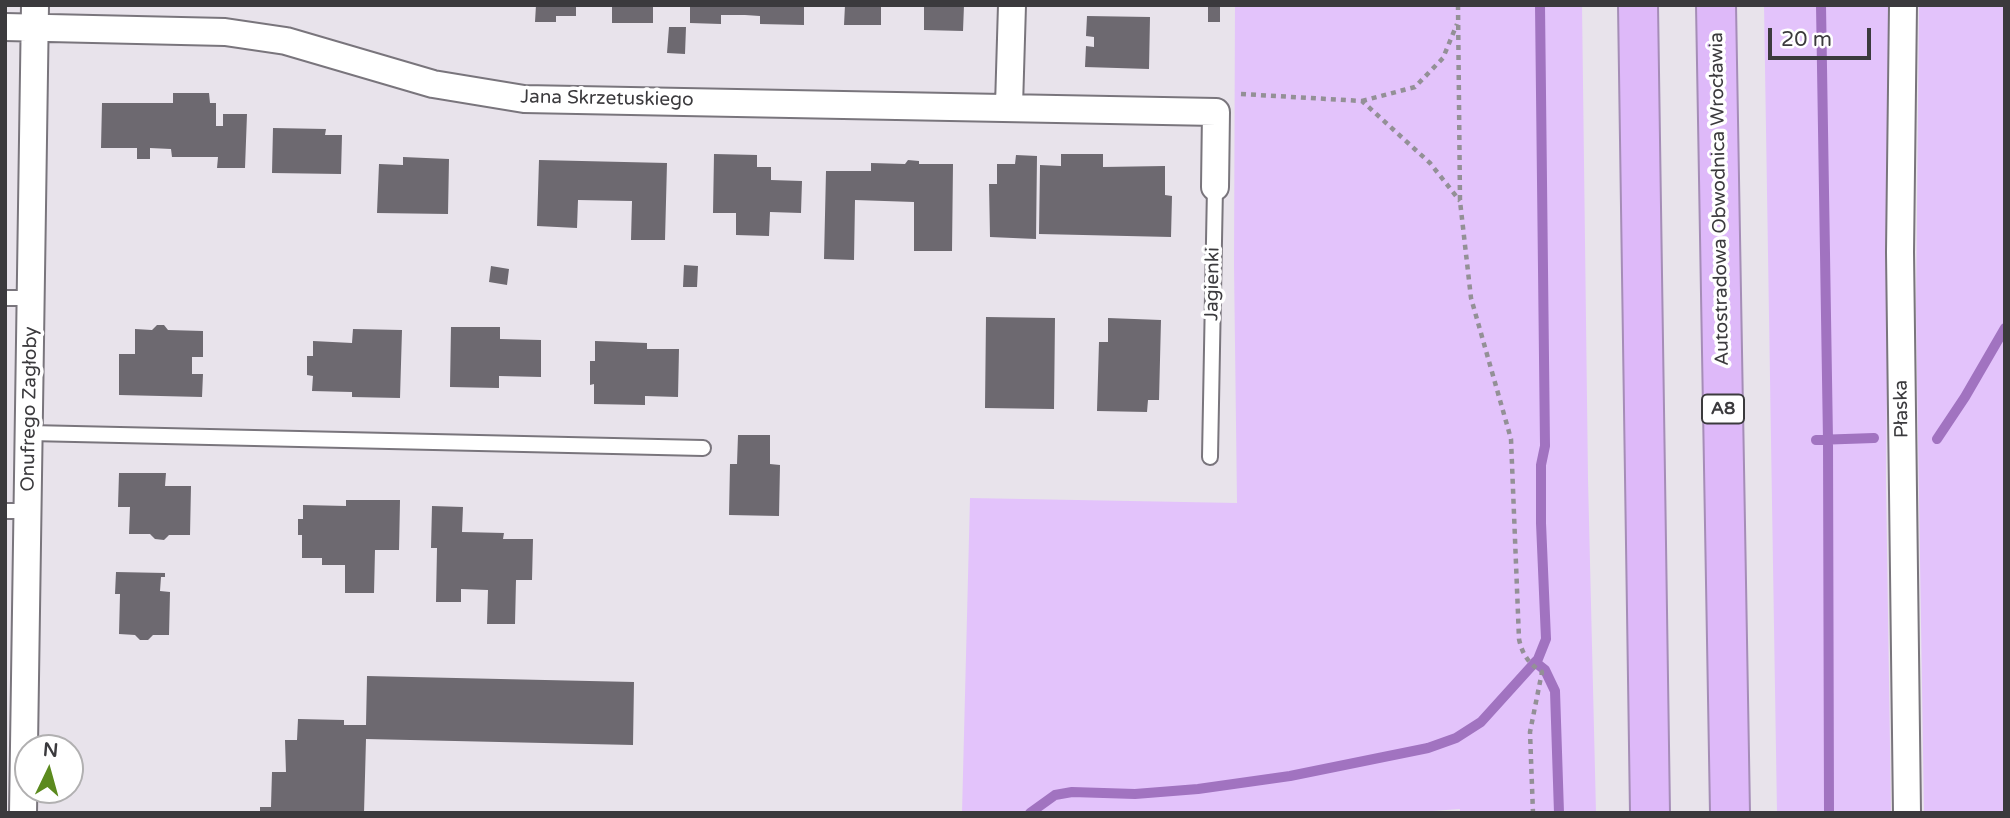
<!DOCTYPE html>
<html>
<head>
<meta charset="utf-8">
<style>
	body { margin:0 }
	#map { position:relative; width:2010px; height:818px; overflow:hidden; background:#e8e3eb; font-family:"Varela Round",sans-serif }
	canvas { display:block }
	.frame { position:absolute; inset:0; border:7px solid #3b3a3d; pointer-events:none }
	.north { position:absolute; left:14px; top:734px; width:70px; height:70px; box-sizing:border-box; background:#fff; border:2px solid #b1b0b1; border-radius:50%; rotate:5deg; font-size:19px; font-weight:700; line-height:28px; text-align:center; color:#3b3a3d }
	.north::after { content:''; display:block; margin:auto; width:24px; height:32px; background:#5b8a1e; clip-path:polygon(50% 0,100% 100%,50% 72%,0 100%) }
	.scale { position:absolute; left:1768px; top:28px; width:103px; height:32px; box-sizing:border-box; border:4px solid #3b3a3d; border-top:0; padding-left:9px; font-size:21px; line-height:24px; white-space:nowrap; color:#3b3a3d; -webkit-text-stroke:5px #fff; paint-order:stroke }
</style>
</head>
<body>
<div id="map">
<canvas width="2010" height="818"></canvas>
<div class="frame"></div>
<div class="north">N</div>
<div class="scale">20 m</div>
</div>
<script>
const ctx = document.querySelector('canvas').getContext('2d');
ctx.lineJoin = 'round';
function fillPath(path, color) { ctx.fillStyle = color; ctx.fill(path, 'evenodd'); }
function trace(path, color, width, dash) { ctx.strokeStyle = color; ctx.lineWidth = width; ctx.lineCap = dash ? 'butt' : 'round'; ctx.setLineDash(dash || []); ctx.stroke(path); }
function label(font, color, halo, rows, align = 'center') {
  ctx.font = font + ' "Varela Round",sans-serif'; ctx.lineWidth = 7; ctx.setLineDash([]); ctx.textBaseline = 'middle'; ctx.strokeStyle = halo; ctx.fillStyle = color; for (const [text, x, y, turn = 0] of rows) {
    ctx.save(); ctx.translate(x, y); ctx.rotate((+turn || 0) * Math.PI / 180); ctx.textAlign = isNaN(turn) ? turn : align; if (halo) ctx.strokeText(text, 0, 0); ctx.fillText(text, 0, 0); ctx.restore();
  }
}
const green = new Path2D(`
	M1235 5H1582L1588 479 1596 813H1460V809L1406 813H962L970 498 1237 503 1234 265Z
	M1764 5H1891L1886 481 1891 813H1777Z
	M1919 5H2005V813H1924L1916 308Z`);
const stream = new Path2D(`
	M1821 5 1828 440 1829 813
	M1937 439 1965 397 2005 328
	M1816 440 1874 438
	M1535 662 1545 670 1555 691 1559 813
	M1030 813 1055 795 1072 792 1135 794 1198 789 1290 776 1428 748 1456 738 1481 722 1538 659 1546 639 1541 523V465L1545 446 1540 5`);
const building = new Path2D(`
	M536 5H576V16H556V22H535Z
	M612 5H653V23H612Z
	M690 5H804V25L760 24V16L745 15H721V24L690 23Z
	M845 5H881V25H844Z
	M924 5H964L963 31 924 30Z
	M1208 5H1220V22H1208Z
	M1087 16 1150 17 1149 69 1085 67 1086 46 1094 47V37L1086 36Z
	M669 27H686L685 54 667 53Z
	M173 93H209L210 103H216V126H223V114H247L245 168H217L218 157H172L171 149 150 148V159H137V148H101L102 103H173Z
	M273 128 326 129 325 135H342L341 174 272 173Z
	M714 154 757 155V167H771V180L802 181 801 213 770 212 769 236 736 235V213H713Z
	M1061 154H1103V167L1165 166V195L1172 196 1171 237 1039 234 1040 165 1061 166Z
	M1016 155 1037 156 1036 239 990 237 989 184H997V164H1015Z
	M403 157 449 159 448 214 377 213 379 164 403 165Z
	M539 160 667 163 665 240H631L632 201 578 200 577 228 537 226Z
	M908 160 919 161V164H953L952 251H914V202L855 200 854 260 824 259 826 171H871V163L905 164Z
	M684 265 698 266 697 287H683Z
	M491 266 509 269 507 285 489 282Z
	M986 317 1055 318 1054 409 985 408Z
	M1108 318 1161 320 1159 400H1148L1147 412 1097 411 1099 342H1108Z
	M157 325H164L168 330 203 331V357H192V374H203L202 397 119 395V354H135V329L152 330Z
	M451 327H500V339L541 340V377L499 376V388L450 387Z
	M353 329 402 330 400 398 352 397V392L312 391 313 376 307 375V356H313V341L352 343Z
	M595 341 647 343V349H679L678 397 645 396V405L594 404V384L590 385V361H595Z
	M738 435H770V464L780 465 779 516 729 515 730 464H737Z
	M119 473H166L165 486H191L190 535H169L164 540 155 539 150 534H129L130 507H118Z
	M346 500H400L399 550H375L374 593H345V565H322V558H302V535H298V519H303V505L346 506Z
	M432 506 463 507 462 532 504 533 503 539H533L532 580H516L515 624H487L488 590 461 589V602H436L437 548H431Z
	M116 572 165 573V577H161L160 591 170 592 169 635H153L148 640H140L135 635 119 634 120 594H115Z
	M367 676 634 682 633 745 366 739 364 813H260V807H271L272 772H286L285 740H297L298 719 344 720V725H366Z`);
const path = new Path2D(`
	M1458 5 1460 201 1471 298 1511 439 1519 639C1522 654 1529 664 1542 672L1530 732 1533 813
	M1241 94 1362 101 1430 163 1460 201
	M1362 101 1415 87 1443 58 1457 24`);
const lane = new Path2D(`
	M5 298H32
	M30 433 703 448
	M1210 457 1215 187
	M5 511H28`);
const street = new Path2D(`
	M1903 5 1900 252 1907 813
	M5 27 225 32 286 41 433 84 524 99 1216 112 1215 187
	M1009 106 1012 5
	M23 813 35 5`);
const highway = new Path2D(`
	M1638 5 1650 813
	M1716 5 1730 813`);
const shields = [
	[1723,409,42]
];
const shieldNames = [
	["A8",1723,409]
];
const streetNames = [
	["Jana Skrzetuskiego",607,99,1],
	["Autostradowa Obwodnica Wrocławia",1720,199,-91],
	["Jagienki",1213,284,-89],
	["Onufrego Zagłoby",30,409,-89],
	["Płaska",1902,409,-91]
];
fillPath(green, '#e3c3fb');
trace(stream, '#a173c0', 10);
fillPath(building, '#6d6970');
trace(lane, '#79757c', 18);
trace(street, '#79757c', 30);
trace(highway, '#a58db7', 42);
trace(path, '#939096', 4.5, [5, 5]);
trace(lane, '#fff', 14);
trace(street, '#fff', 26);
trace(highway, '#deb9f9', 38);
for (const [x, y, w] of shields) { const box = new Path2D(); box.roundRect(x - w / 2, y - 14.5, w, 29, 5); ctx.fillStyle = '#fff'; ctx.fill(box); trace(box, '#3b3a3d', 2); }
label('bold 18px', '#3b3a3d', null, shieldNames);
label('19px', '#3b3a3d', '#fff', streetNames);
</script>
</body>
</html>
